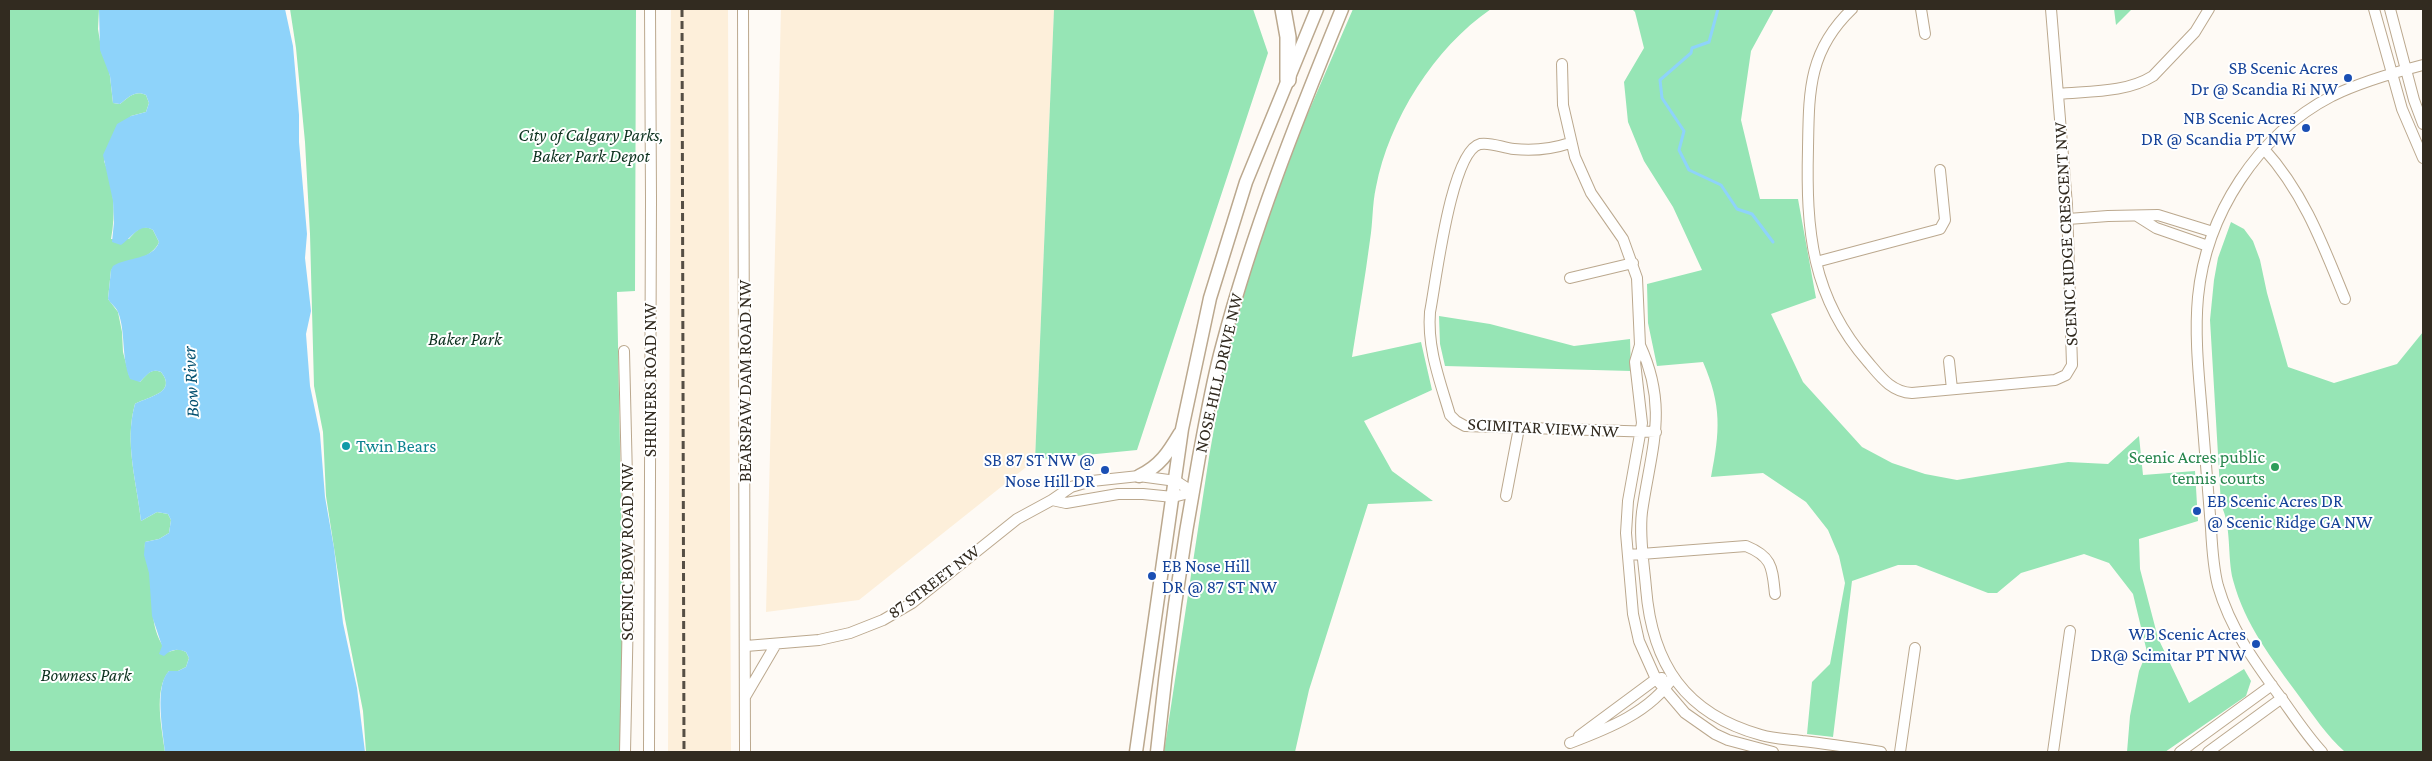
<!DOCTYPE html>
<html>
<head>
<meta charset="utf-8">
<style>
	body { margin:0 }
	#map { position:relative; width:2432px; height:761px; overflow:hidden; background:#fefaf5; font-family:"Crimson Pro",serif }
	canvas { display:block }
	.frame { position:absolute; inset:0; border:10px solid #322b20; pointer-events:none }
</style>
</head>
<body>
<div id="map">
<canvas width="2432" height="761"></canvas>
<div class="frame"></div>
</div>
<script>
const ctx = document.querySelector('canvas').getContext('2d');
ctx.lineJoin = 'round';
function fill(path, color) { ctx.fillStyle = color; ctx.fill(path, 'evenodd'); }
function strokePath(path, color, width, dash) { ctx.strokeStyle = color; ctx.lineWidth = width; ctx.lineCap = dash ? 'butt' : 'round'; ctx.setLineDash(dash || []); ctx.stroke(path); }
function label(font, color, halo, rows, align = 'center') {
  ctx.font = font + ' "Crimson Pro",serif'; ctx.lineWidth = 4; ctx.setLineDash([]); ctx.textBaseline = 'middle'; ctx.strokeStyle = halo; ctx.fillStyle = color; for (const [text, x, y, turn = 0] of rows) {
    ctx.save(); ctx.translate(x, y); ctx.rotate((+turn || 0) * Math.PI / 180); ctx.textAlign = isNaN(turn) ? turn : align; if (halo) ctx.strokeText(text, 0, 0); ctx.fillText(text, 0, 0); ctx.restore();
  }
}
const built = new Path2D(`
	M671,9H728L731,752H668Z
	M781,9H1054L1035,460L859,600L766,612Z`);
const green = new Path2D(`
	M9,9H99L98,29L102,54L107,62L110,76L113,103L120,104C129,97 135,90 146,95L149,103L146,112L131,116L104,161C114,185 116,214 111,239H129C136,231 142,223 153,230L159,242C153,258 125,264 111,270L108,299L118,312L122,332L123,352L129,375L140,382C147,375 150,368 161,372C178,393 147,397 135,404C124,442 137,483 141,521L157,512L168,514L171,520L169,533L159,539L145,542C144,554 148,562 150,573C154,600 148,631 168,652L179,649L186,652L189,658L186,667L178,671H169C153,690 162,729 165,752H9Z
	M290,9H636L635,291L617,292L624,656L621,752H366L363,711L345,619L326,496L323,432L314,386L310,234L305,142L296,48Z
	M1054,9H1253L1268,53L1137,450L1035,460Z
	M1353,9H1491C1434,48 1389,120 1376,187C1372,205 1373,223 1370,240C1365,279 1358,318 1352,357L1421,342L1432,390L1364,421L1392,471L1433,501L1368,504L1309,690L1295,752H1164L1209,457L1227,355L1263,228L1292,150Z
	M1632,9H1774L1751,51L1741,120L1760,199H1798L1816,298L1771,314L1803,382L1862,447L1892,463L1925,474L1957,480L2068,462L2108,464L2139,436L2143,475L2195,471L2198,521L2139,539L2140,569L2158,638L2189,703L2244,669L2251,681L2246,696L2165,752H2127L2130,716L2139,671L2147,652L2133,594L2109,563L2084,554L2021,573L1997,593H1988L1916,565H1898L1852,581L1833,737L1807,734L1812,682L1830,664L1845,583L1839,556L1828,530L1806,502L1763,473L1711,477C1720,431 1722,406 1703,362L1657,366L1648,323L1647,284L1702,270L1673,207L1644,161L1628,122L1624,82L1644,48L1635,12Z
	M2114,9H2132L2116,25Z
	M2231,222L2244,229L2253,241L2260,260L2267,293L2288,367L2334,383L2397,364L2423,332V752H2345C2327,736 2313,715 2299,696C2272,659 2245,625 2233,580C2227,556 2232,527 2221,505L2210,320L2214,280L2218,258Z
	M1439,316L1490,324L1574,346L1630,339L1631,371L1445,366L1440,344Z`);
const water = new Path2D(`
	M99,9H285L293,46L299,115V142L307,234L305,258L311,311L306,334L310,386L320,434L325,497L334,548L343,623L357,688L365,752H165C163,732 154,685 169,671H178L186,667L189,658L186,652C177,648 171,649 164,656L159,654L162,646L152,616L149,573L144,555L145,542L159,539L169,533L171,520L168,514L157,512L141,521C137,483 124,442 135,404C147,397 178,393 161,372C151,368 147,375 140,382L130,379C121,357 126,332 118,312C116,307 111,304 108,299L111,270L113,266C127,257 153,260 159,242L153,230C139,222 132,238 121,245L112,242L114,222L113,201L103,155L117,124L131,116L146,112L149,103L146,95C135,90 129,97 120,104L113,103L110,76L100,50Z`);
const stream = new Path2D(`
	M1718,9L1709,42L1692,48L1691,53L1660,80L1662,98L1684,131L1679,150L1689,170L1721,185L1737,209L1752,214L1773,242`);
const minor = new Path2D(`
	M743,9L745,752
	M1852,9C1808,51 1809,92 1808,148C1806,230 1811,297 1868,362C1880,376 1891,392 1912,393L2055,380L2066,375L2072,365L2067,205L2051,9
	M1921,9L1925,34
	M2374,9L2402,109L2423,158
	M2390,9L2414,100L2423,124
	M1562,64L1563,105L1575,157L1591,193L1623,239L1637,278L1640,345L1635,362L1642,423L1628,501L1626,533L1633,614L1639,641L1656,679L1685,713L1715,734L1728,740L1773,752
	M2058,94C2089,91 2126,93 2153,76L2195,32L2209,9
	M1570,143C1552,149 1533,151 1514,149C1503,148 1491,142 1480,144C1451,151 1436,282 1430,312C1427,348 1440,381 1450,415L1456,421L1465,426L1656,432
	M2264,149C2304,193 2323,245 2345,299
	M2137,216L2156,228L2208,246
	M2068,219L2108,216L2158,215L2213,232
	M1816,262L1940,229L1945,220L1940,170
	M1570,278L1633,263
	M1640,345C1669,408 1651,449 1642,512C1639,537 1644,564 1646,588C1652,664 1685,714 1761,735C1774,739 1789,739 1802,741C1829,744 1855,748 1881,752
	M624,351L629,564L625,752
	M1949,361L1952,389
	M1506,496L1519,428
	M1052,500L1066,503L1118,494H1143L1173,497L1193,492
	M1628,555L1746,546C1773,557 1772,568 1775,594
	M746,646L819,640L850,633L883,620L912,603L1017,519L1052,500L1071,487L1092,481L1139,476L1176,481L1193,492
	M745,697L776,644
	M1579,736L1656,679L1662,678
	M1570,743C1607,729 1651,712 1673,677
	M649,752L651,199L650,9
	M1900,752L1915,648
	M2053,752L2070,631
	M2180,752L2272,685
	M2208,752L2282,698
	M2322,752C2308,737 2296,719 2284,702C2257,665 2231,631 2218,586C2213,567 2212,547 2211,528C2208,494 2206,461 2203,427C2200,385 2194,340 2198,297C2206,215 2257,135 2332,96C2361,82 2392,73 2423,65`);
const major = new Path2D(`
	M1139,476C1160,466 1168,453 1180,433
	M1136,752L1182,429L1210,298L1246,182L1317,9
	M1157,752C1167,654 1181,555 1199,457C1206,421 1212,384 1222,347C1253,229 1296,122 1342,9`);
const highway = new Path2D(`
	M1283,9L1288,37V80`);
const rail = new Path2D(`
	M682,9L684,752`);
const markers = [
	[2348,78,5,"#1a4fb4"],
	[2306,128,5,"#1a4fb4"],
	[346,446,5,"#0f9aa8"],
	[2275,467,5,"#2e9e5b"],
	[1105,470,5,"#1a4fb4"],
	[2197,511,5,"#1a4fb4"],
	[1152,576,5,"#1a4fb4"],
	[2256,644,5,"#1a4fb4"]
];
const transitNames = [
	["SB Scenic Acres",2338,68],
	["Dr @ Scandia Ri NW",2338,89],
	["NB Scenic Acres",2296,118],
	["DR @ Scandia PT NW",2296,139],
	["SB 87 ST NW @",1095,460],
	["Nose Hill DR",1095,481],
	["EB Scenic Acres DR",2207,501,"left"],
	["@ Scenic Ridge GA NW",2207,522,"left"],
	["EB Nose Hill",1162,566,"left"],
	["DR @ 87 ST NW",1162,587,"left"],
	["WB Scenic Acres",2246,634],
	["DR@ Scimitar PT NW",2246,655]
];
const parkNames = [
	["City of Calgary Parks,",591,135],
	["Baker Park Depot",591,156],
	["Baker Park",465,339],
	["Bowness Park",86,675]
];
const streetNames = [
	["SCENIC RIDGE CRESCENT NW",2066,234,-93],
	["NOSE HILL DRIVE NW",1219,373,-77],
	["SHRINERS ROAD NW",650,380,-90],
	["BEARSPAW DAM ROAD NW",745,381,-90],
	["SCIMITAR VIEW NW",1543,428,3],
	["SCENIC BOW ROAD NW",627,552,-90],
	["87 STREET NW",934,582,-37]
];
const cultureNames = [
	["Twin Bears",356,446]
];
const leisureNames = [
	["Scenic Acres public",2265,457],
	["tennis courts",2265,478]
];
const waterNames = [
	["Bow River",191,382,-93]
];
fill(built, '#fdefda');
fill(green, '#96e5b5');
fill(water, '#8ed3fa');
strokePath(stream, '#8ed3fa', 3);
strokePath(minor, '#bba88e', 12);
strokePath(major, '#bba88e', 15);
strokePath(highway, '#bba88e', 18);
strokePath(minor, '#fff', 10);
strokePath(major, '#fff', 12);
strokePath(highway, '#fff', 15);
strokePath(rail, '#554e44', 3, [8, 4]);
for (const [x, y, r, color] of markers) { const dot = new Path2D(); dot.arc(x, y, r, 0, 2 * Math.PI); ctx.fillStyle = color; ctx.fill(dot); strokePath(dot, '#fff', 2); }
label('18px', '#164399', '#fff', transitNames, 'right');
label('italic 18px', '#0c311e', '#fff', parkNames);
label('18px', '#322b20', '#fff', streetNames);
label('18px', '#0d838f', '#fff', cultureNames, 'left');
label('18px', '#27864d', '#fff', leisureNames, 'right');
label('italic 19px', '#045171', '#fff', waterNames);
</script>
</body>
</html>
